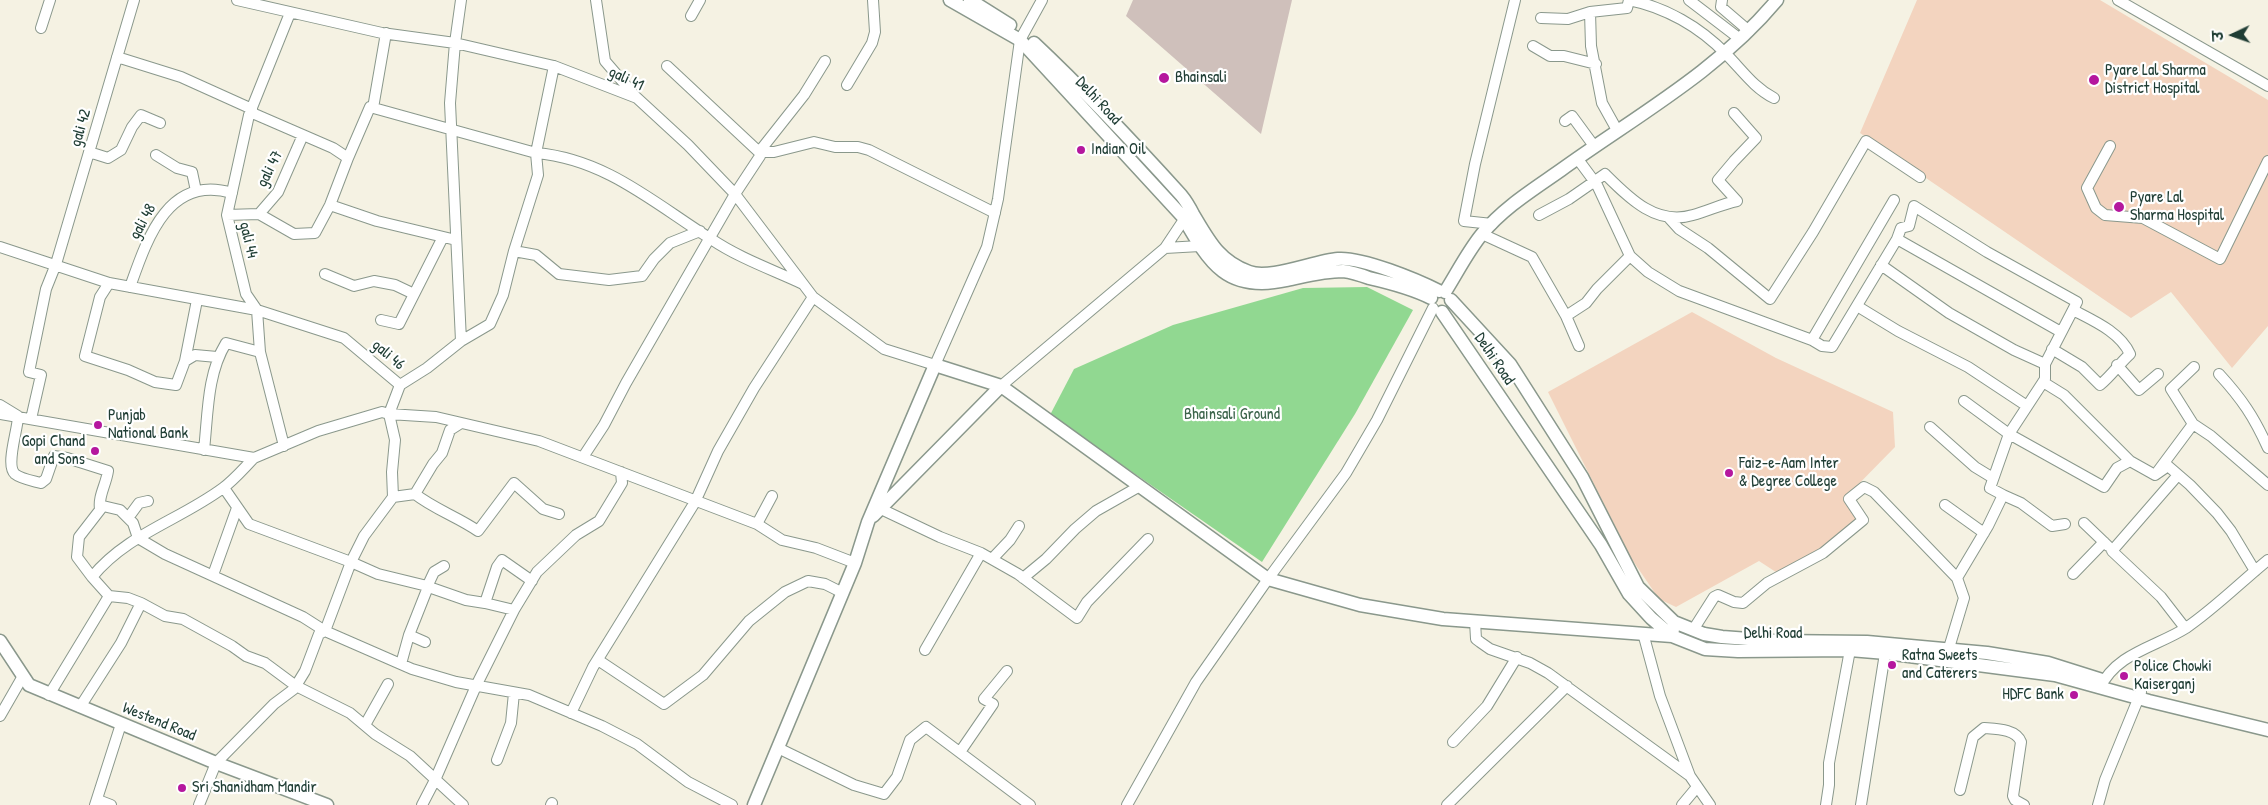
<!DOCTYPE html>
<html>
<head>
<meta charset="utf-8">
<style>
	body { margin:0 }
	#map { position:relative; width:2268px; height:805px; overflow:hidden; background:#f5f2e3; font-family:"Patrick Hand","Playpen Sans Deva",sans-serif }
	canvas { display:block }
	.north { position:absolute; left:2208px; top:10px; width:50px; height:50px; -webkit-text-stroke:4px #fff; paint-order:stroke; rotate:267deg; font-size:14px; font-weight:700; line-height:20px; text-align:center; color:#1f3d34 }
	.north::after { content:''; display:block; margin:auto; width:18px; height:22px; background:#1f3d34; clip-path:polygon(50% 0,100% 100%,50% 72%,0 100%) }
</style>
</head>
<body>
<div id="map">
<canvas width="2268" height="805"></canvas>
<div class="north">उ</div>
</div>
<script>
const ctx = document.querySelector('canvas').getContext('2d');
ctx.lineJoin = 'round';
function fill(path, color) { ctx.fillStyle = color; ctx.fill(path, 'evenodd'); }
function strokePath(path, color, width, dash) { ctx.strokeStyle = color; ctx.lineWidth = width; ctx.lineCap = dash ? 'butt' : 'round'; ctx.setLineDash(dash || []); ctx.stroke(path); }
function label(font, color, halo, rows, align = 'center') {
  ctx.font = font + ' "Patrick Hand",sans-serif'; ctx.lineWidth = 4.5; ctx.setLineDash([]); ctx.textBaseline = 'middle'; ctx.strokeStyle = halo; ctx.fillStyle = color; for (const [text, x, y, turn = 0] of rows) {
    ctx.save(); ctx.translate(x, y); ctx.rotate((+turn || 0) * Math.PI / 180); ctx.textAlign = isNaN(turn) ? turn : align; if (halo) ctx.strokeText(text, 0, 0); ctx.fillText(text, 0, 0); ctx.restore();
  }
}
const built = new Path2D(`
	M1917,0H2100L2268,100V326L2232,368L2171,292L2131,318L1860,133Z
	M1692,312L1776,358L1893,412L1895,447L1844,499L1859,520L1785,578L1759,561L1676,607L1659,599L1631,558L1548,392Z`);
const industrial = new Path2D(`
	M1133,0H1292L1261,134L1126,16Z`);
const green = new Path2D(`
	M1367,287L1413,310L1355,414L1262,562L1050,415L1074,369L1173,325L1303,288Z`);
const minor = new Path2D(`
	M237,0L382,33L455,43L554,66L637,98L688,145L735,194L813,297L884,349L935,365L987,247L998,199L1020,40L1042,0
	M596,0L605,61L636,97
	M1689,0L1740,39
	M1722,0L1721,7L1749,31
	M2118,0L2268,86
	M691,16L700,0
	M1541,18L1568,19L1590,12
	M41,28L50,0
	M1533,46L1550,56H1564L1596,64
	M117,57L181,77L252,109
	M667,66L759,152H774L814,142L835,147H858L869,150L995,213
	M847,85L872,43L875,32L873,0
	M373,108L386,33
	M1565,121L1572,116L1594,146
	M1617,130L1602,103L1591,46L1590,12L1627,8L1629,0C1665,7 1700,27 1726,54C1742,70 1754,88 1774,98
	M2110,146L2087,188L2096,208L2105,215L2143,218L2220,259L2268,161
	M89,152L108,158L121,150L132,127L141,115L160,123
	M156,155L177,168L192,172L196,191
	M348,158L370,107L536,153C606,159 655,204 711,239C739,258 773,270 803,284
	M1577,158L1597,185L1630,256L1648,272L1679,291L1812,340L1894,200
	M330,205L377,221L456,240
	M259,214L278,192L303,135
	M227,215L259,214L294,234L315,233L330,205L348,158L333,148L250,112
	M1539,215L1569,199L1605,174C1629,198 1656,226 1693,215C1708,211 1722,204 1737,201L1718,180L1734,161L1756,138L1734,113
	M1669,218L1679,229L1708,248L1770,299L1813,232L1866,141L1920,177
	M1492,224L1464,221L1475,164L1515,0
	M1482,234L1532,257L1566,316L1586,303L1597,289L1630,256
	M1897,239L2061,332
	M0,247L109,283L257,310L344,338L400,385L389,414L382,412L318,431L254,458L0,414
	M1165,248L1200,246L1206,242
	M514,251L536,255L559,274L609,280L642,276L654,259L670,243L700,231
	M1881,265L1949,313L2014,350L2045,364
	M325,274L354,286L374,281L395,285L414,294
	M109,283L100,297L85,356L128,370L155,382L176,385L185,361L195,355L217,357
	M130,287C147,239 168,174 232,193
	M1857,306L1898,331L1968,367L2027,406
	M1566,316L1579,346
	M381,320L399,324L443,237
	M1812,340L1822,346L1832,347L1897,239L1901,228L1909,226L1914,206L1987,252L2077,302L2045,364V379L2009,434L1990,488L2003,495L1988,526L1957,578L1964,598L1949,648
	M461,341L490,324L503,295L514,251L538,175L536,153L554,66
	M2052,349L2082,367L2100,385C2112,375 2119,364 2130,354C2120,332 2094,321 2073,310
	M185,361L197,300
	M2117,365L2139,390L2158,374
	M2219,374C2242,399 2254,417 2268,448
	M2043,382L2064,395L2130,461L2155,475L2168,466L2190,485L2217,513L2231,531L2255,571
	M400,385L427,368L461,341L450,103L455,43L461,0
	M1001,386L1165,248L1187,215
	M1964,401L2009,434L2104,487L2117,468L2130,461
	M0,405L18,416C18,430 5,465 15,474C21,479 34,481 41,483L46,479L54,456L67,458L108,471C106,485 98,496 100,509
	M31,419L41,375L29,372L46,289L56,264L134,0
	M2193,424L2171,389L2194,367
	M1930,427L1975,467L1993,478
	M284,446L260,352L257,310L246,294L227,215L249,115L290,13
	M204,450C208,414 207,374 226,343L260,352
	M583,457L604,425L626,383L735,194L760,156L759,152L804,95L825,61
	M2158,471L2193,424L2211,436L2268,485
	M2178,475L2112,551L2161,597L2185,628
	M224,488L249,524L351,562L378,574L423,585L466,600L485,603L497,567L502,560L532,581
	M415,494C434,509 458,517 478,531L514,483L543,509L559,514
	M2003,495L2021,503L2052,526L2065,524
	M393,497L392,472L395,440L389,414L436,417L539,441L757,524L782,540L816,548L855,563
	M1945,505L1984,533
	M881,509L940,537L981,553L1018,574L1077,618L1087,602L1148,539
	M128,518L139,503L148,501
	M2084,523L2108,546
	M757,524L772,496
	M992,559L1010,540L1019,526
	M2073,574L2104,542
	M213,575L237,508
	M92,577L77,557L79,537L103,506L120,510L133,523L138,538L165,554L303,617L325,631L412,669L456,682L529,695L602,726L637,744L688,782L732,805
	M1023,578L1046,559L1075,529L1096,511L1140,486
	M427,587L434,572L444,566
	M109,596L128,598L141,603L165,616L183,619L232,646L246,656L265,663L296,686L350,713L375,734L410,756L463,805
	M485,603L514,610
	M1475,621L1476,639L1480,642L1490,649L1530,663L1548,673L1690,776
	M1693,630L1714,597L1718,595L1734,602L1743,603L1767,583L1823,553L1863,520L1849,499L1864,487L1874,492L1957,578
	M1643,633L1660,696L1690,776L1710,805
	M425,642L409,635L428,587
	M925,650L981,553
	M598,660L664,704L703,675L749,621L785,592L808,581L825,584L843,593
	M401,664L409,635
	M2100,688C2116,653 2156,647 2186,628C2214,609 2241,582 2268,560
	M49,695L109,596L92,577C127,534 180,520 223,488C234,480 244,468 254,458
	M80,707L121,643L141,603
	M571,713L593,667L695,502L718,451L754,388L813,297
	M0,716L23,676
	M365,725L388,684
	M1453,742L1487,706L1517,657
	M778,748L854,785L884,794L897,777L910,740L926,727L1030,805
	M960,752L993,704L984,699L1007,671
	M497,760L511,723L514,693
	M1960,790L1973,737L1984,728C1997,729 2016,729 2021,742L2013,796L2015,800L2024,805
	M98,800L111,805
	M95,805L121,724
	M199,805L216,763L274,704L294,689L305,671L319,634L325,631L351,562L364,536L393,497L415,494L433,464L442,453L450,430L461,423
	M422,805L435,780L476,686L514,610L537,572L576,535L599,521L622,483L621,472
	M551,805L552,803
	M1127,805L1196,682L1268,579L1346,473L1377,420L1433,308
	M1447,805L1567,686
	M1682,805L1697,787
	M1826,805L1829,785V763L1850,650
	M1861,805L1886,647
	M2098,805L2105,780L2141,692`);
const major = new Path2D(`
	M950,0L1020,40L1183,217C1210,264 1227,293 1287,280C1306,276 1323,271 1343,271C1352,272 1361,275 1369,278C1391,283 1411,288 1431,298
	M970,0L1010,25
	M1034,43C1085,91 1134,143 1181,195C1186,201 1190,208 1193,214C1209,241 1219,261 1249,272C1270,280 1314,261 1338,259C1362,257 1417,280 1439,291
	M1445,292C1457,273 1468,251 1482,234C1503,208 1534,189 1561,170C1636,116 1717,72 1777,0
	M1451,300L1510,364L1582,477L1638,587L1674,622L1704,634L1722,637L1775,641L1867,642L1987,653L2048,663L2102,680
	M1442,312L1601,545L1629,594L1651,618L1672,636L1705,649L1738,651L1850,650L1886,653L2055,675L2149,701L2268,730
	M873,516L1001,386
	M0,641L29,685L216,763L327,805
	M754,805L855,563L868,522L935,365L1001,386L1268,579L1360,605L1443,619L1672,636L1674,622`);
const markers = [
	[1164,78,6,"#b5179e"],
	[2094,80,6,"#b5179e"],
	[1081,150,5,"#b5179e"],
	[2119,207,6,"#b5179e"],
	[98,425,5,"#b5179e"],
	[95,451,5,"#b5179e"],
	[1729,473,5,"#b5179e"],
	[1892,665,5,"#b5179e"],
	[2124,676,5,"#b5179e"],
	[2074,695,5,"#b5179e"],
	[182,788,5,"#b5179e"]
];
const poiNames = [
	["Pyare Lal Sharma",2105,71],
	["District Hospital",2105,89],
	["Bhainsali",1175,78],
	["Indian Oil",1091,150],
	["Pyare Lal",2130,198],
	["Sharma Hospital",2130,216],
	["Punjab",108,416],
	["National Bank",108,434],
	["Gopi Chand",85,442,"right"],
	["and Sons",85,460,"right"],
	["Faiz-e-Aam Inter",1739,464],
	["& Degree College",1739,482],
	["Ratna Sweets",1902,656],
	["and Caterers",1902,674],
	["Police Chowki",2134,667],
	["Kaiserganj",2134,685],
	["HDFC Bank",2064,695,"right"],
	["Sri Shanidham Mandir",192,788]
];
const streetNames = [
	["gali 41",626,79,25],
	["Delhi Road",1098,101,47],
	["gali 42",81,128,-74],
	["gali 47",270,169,-63],
	["gali 48",143,222,-61],
	["gali 44",248,240,77],
	["gali 46",388,355,40],
	["Delhi Road",1494,359,56],
	["Delhi Road",1773,634],
	["Westend Road",159,722,22]
];
const parkNames = [
	["Bhainsali Ground",1232,415]
];
fill(built, '#f3d4bf');
fill(industrial, '#cfc0bb');
fill(green, '#91d891');
strokePath(minor, '#8a988c', 12);
strokePath(major, '#8a988c', 15);
strokePath(minor, '#fff', 10);
strokePath(major, '#fff', 12);
for (const [x, y, r, color] of markers) { const dot = new Path2D(); dot.arc(x, y, r, 0, 2 * Math.PI); ctx.fillStyle = color; ctx.fill(dot); strokePath(dot, '#fff', 2); }
label('16px', '#1f3d34', '#fff', poiNames, 'left');
label('16px', '#1f3d34', '#fff', streetNames);
label('16px', '#3c644b', '#fff', parkNames);
</script>
</body>
</html>
